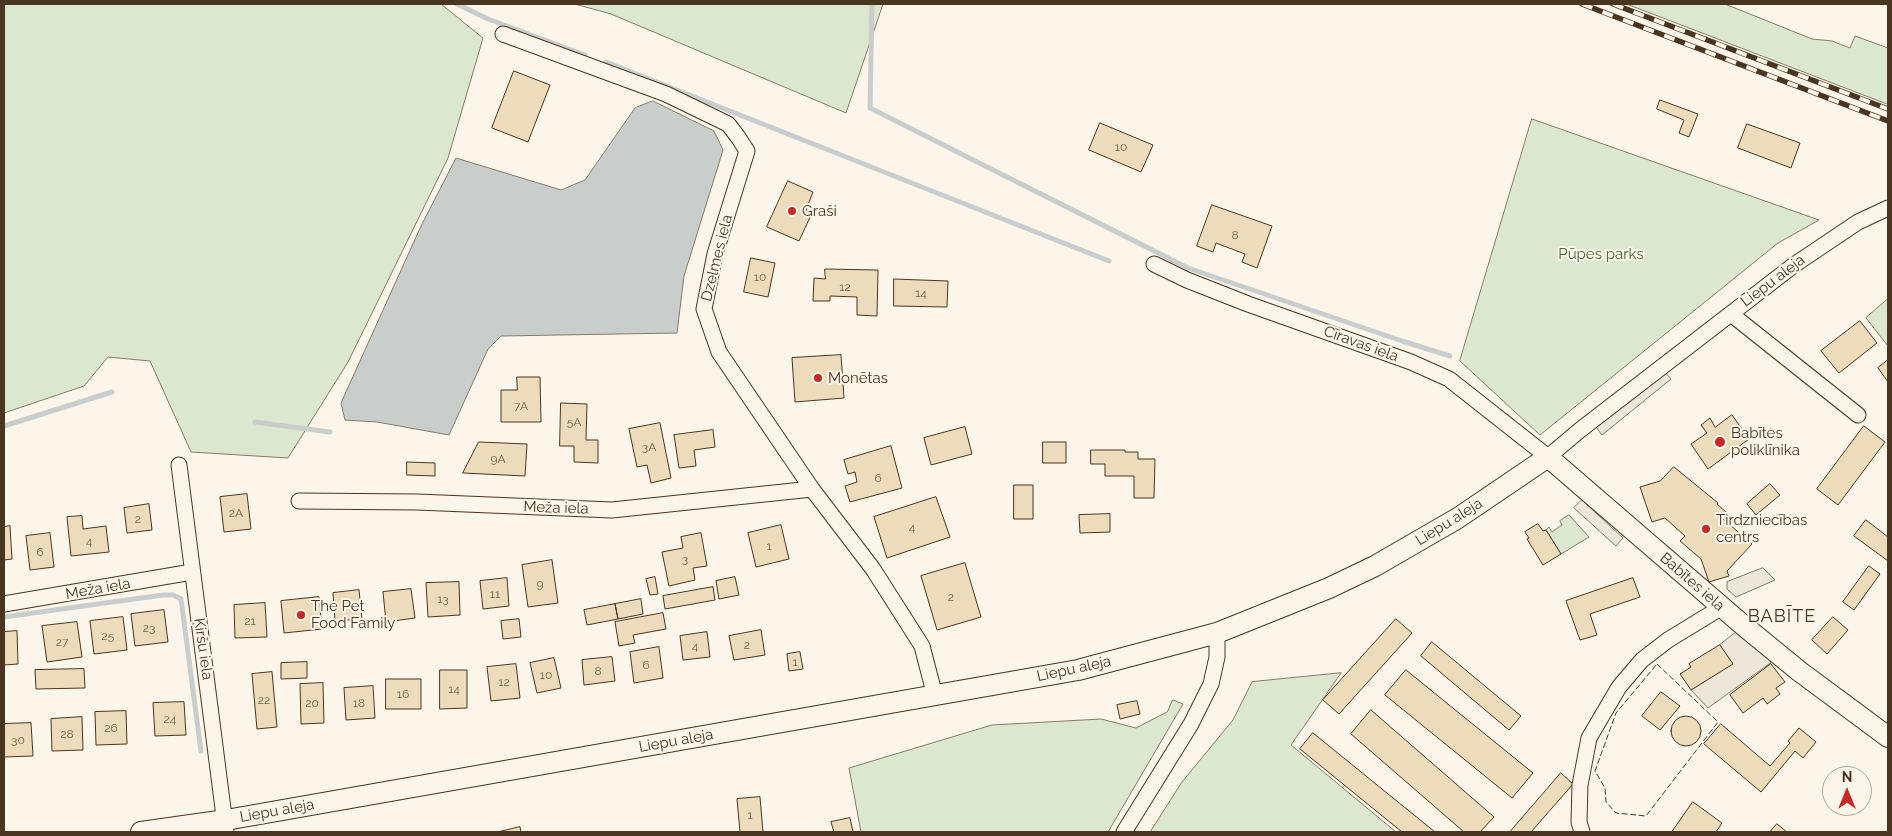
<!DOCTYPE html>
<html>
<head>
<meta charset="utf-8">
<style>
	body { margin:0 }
	#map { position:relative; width:1892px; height:836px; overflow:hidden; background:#fbf6e9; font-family:Raleway,sans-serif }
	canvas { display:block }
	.frame { position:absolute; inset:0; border:5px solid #4a3520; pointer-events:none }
	.north { position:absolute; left:1822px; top:766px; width:50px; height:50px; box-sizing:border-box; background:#fbf6e9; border:1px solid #b4a999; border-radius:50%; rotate:0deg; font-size:14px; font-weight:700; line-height:20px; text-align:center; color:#4a3520 }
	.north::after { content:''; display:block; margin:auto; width:18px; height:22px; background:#c62828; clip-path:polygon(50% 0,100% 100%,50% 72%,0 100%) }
</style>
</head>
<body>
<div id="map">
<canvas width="1892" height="836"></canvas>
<div class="frame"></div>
<div class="north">N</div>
</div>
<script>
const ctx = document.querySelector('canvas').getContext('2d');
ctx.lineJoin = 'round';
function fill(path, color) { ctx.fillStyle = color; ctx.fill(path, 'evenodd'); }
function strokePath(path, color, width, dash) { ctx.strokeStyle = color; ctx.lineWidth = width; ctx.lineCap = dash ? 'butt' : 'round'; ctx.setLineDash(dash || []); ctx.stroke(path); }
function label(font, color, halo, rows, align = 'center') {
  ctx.font = font + ' Raleway,sans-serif'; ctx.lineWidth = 4; ctx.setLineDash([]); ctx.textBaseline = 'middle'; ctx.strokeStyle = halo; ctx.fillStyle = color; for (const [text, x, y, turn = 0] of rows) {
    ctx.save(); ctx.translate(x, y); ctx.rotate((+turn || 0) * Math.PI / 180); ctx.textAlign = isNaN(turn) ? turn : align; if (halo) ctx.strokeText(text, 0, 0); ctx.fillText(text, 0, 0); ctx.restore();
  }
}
const green = new Path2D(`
	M4,4H441L483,38L448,158L348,362L288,458L191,452L150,361L108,357L84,386L4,413Z
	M575,4H883L846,113L611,14Z
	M1627,4H1725L1812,39L1832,41L1850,48L1855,36L1888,48V104Z
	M1532,119L1819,220L1778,243L1540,435L1460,361Z
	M1888,299V346L1866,318Z
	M1569,515L1589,537L1561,554L1546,530L1549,527L1552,532L1562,525L1560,521Z
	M1341,673L1291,745L1396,832H1150L1182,782L1233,720L1252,682Z
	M1173,700L1183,704L1108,832H861L849,768L992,725L1101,719L1136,728L1167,712Z`);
const parking = new Path2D(`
	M1665,372L1671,379L1602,435L1596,427Z
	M1582,500L1623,538L1616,546L1574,508Z
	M1763,568L1775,580L1736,597L1727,589V582Z
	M1744,626L1780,656L1708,708L1691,690L1732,664L1720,645Z`);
const water = new Path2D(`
	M653,101L714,131L723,150L684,276L677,333L501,336L488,349L449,435L377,422L345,420L341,403L421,226L456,158L561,190L585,180L635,108Z`);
const stream = new Path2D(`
	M457,4L488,19L585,55
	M872,4L870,108L1188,268L1402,341L1450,356
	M606,62L1109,261
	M255,422L330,432
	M4,426L112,392
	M4,617L163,595H173L181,599L201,751`);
const building = new Path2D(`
	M514,71L550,85L528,142L492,128Z
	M1660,100L1698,114L1689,137L1679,133L1684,120L1657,109Z
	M1100,123L1153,145L1141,172L1089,150Z
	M1747,124L1800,143L1791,168L1738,148Z
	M788,181L813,192L806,210L812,213L799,241L767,227Z
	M1212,205L1272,226L1257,268L1242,262L1245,254L1216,243L1213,252L1197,246Z
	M751,258L775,263L768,297L744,292Z
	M825,269L878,270L877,316L857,315V297L830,296V301H813L814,278L825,279Z
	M894,279L948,281L947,307L894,306Z
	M1860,321L1877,343L1839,373L1821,351Z
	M841,355L844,398L795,402L792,358Z
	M1888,360V382L1878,368Z
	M517,377H540L541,422H501V390H517Z
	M561,403L587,404L586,440H598V463L574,462V446H560Z
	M1732,415L1749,439L1708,469L1691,444L1707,433L1701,425L1710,418L1715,427Z
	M660,423L671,478L651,483L647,465L637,467L629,429Z
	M1864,426L1885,442L1838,505L1817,489Z
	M965,427L972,454L931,465L924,438Z
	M713,430L715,447L694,450L696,466L679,468L674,435Z
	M479,442L527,444L525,476L463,473Z
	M1043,442H1066V463H1043Z
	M891,446L902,488L850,502L845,486L857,482L855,472L848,474L844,460Z
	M1091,450H1125V452H1138V459H1155L1154,498H1134V476H1105V464H1091Z
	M407,462L435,463V476L407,475Z
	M1674,467L1718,503L1717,504L1727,513L1722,518L1752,544L1727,571L1729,576L1709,582L1701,559L1680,541L1685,536L1665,518L1652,522L1640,487L1660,481Z
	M1770,484L1780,495L1756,515L1747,504Z
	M1014,485H1033V519H1014Z
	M247,494L251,529L224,532L220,497Z
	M936,497L950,537L887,558L874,517Z
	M149,504L152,530L127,533L124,508Z
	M1110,514V532L1080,533L1079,515Z
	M82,516L83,529L106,526L109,552L71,556L67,517Z
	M1866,520L1888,537V561L1854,536Z
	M1538,524L1543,531L1546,530L1561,554L1543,565L1527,539L1529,538L1525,532Z
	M781,525L789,559L756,567L748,533Z
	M10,526L12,559L4,560V527Z
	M50,533L54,567L30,570L26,536Z
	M701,533L707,566L693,568L695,580L669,586L662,552L683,548L681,537Z
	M552,560L558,603L528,607L522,565Z
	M965,563L981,617L937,630L921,576Z
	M1869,566L1880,574L1854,610L1843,602Z
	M655,577L658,594L650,595L646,579Z
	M735,577L739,595L719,599L716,581Z
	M507,578L509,606L483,609L480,581Z
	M1633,578L1640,597L1590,614L1597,635L1580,640L1566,601Z
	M459,582L460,615L428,617L426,583Z
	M713,587L715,600L665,609L663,596Z
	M411,589L415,618L386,622L383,592Z
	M359,590L362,619L335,621L333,593Z
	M319,597L322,629L284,633L281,601Z
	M641,599L643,614L618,619L615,604Z
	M265,603L267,637L235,638L234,605Z
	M615,604L618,619L587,625L584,610Z
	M164,610L168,642L135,646L131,614Z
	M663,613L666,629L633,635L635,643L619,646L615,622Z
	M123,617L127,650L94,654L90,621Z
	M1833,617L1848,630L1827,654L1812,640Z
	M519,619L521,637L503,639L501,621Z
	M1396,619L1412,633L1339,714L1323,700Z
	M77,622L82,657L47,662L42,626Z
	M761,630L765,655L734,660L729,636Z
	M17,631L18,664L4,665V632Z
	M707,632L710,657L683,660L680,636Z
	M1432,642L1521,716L1509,730L1421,656Z
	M1720,645L1733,664L1691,690L1680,674L1691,667L1689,664Z
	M659,647L663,678L634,683L630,652Z
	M800,652L803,669L789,671L787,654Z
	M612,657L615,681L584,685L582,660Z
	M554,658L561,688L537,693L530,663Z
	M307,662V678L281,679V663Z
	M516,664L520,698L491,701L487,667Z
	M1771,664L1785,682L1776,688L1780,694L1767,704L1763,698L1743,713L1730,695Z
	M84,669L85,688L36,689L35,670Z
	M440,670H467V708L440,709Z
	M1406,670L1533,773L1512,798L1385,695Z
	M272,672L277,727L257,729L252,674Z
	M386,679H421V709H386Z
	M323,683L324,723L301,724L300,684Z
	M373,686L375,718L346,720L344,688Z
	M1661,692L1680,706L1660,730L1642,716Z
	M1137,701L1140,714L1120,719L1117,705Z
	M184,702L186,735L155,736L153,703Z
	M1371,710L1494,817L1480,832H1464L1351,734Z
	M126,711L127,744L96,745L95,712Z
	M1671 731a15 15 0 1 1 30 0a15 15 0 1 1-30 0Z
	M82,717L83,750L52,751L51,719Z
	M31,723L33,756L4,757V724Z
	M1721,724L1770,766L1790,743L1788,741L1799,728L1816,742L1803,758L1795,751L1761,792L1704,744Z
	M1313,733L1435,832H1402L1300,749Z
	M1561,773L1573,784L1531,832H1510Z
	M760,797L763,832H740L737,799Z
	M1693,802L1722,823L1716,832H1672Z
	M850,818L853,832H834L831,822Z
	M1777,824L1787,832H1770Z
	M520,827L521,832H498Z`);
const street = new Path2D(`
	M503,34L666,94L728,124L738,137L747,151L715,254L704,309L719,352L812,489L873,569L922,646L935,696
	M1154,264L1187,280L1248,304L1411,362L1449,379L1548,457L1580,430L1794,265L1858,222L1888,208
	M1731,314L1858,415
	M179,465L226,832
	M299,501L417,502L612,510L812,489
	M4,604L192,572
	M1124,832L1191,724L1211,684L1217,657V633
	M1582,832L1579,822L1580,785L1589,738L1619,687L1642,660L1668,640L1722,607`);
const secondary = new Path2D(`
	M141,832L226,820L1078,670L1217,633L1329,588L1375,566L1458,518L1548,457L1744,626L1799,671L1888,737`);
const rail = new Path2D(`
	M1582,4L1888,121
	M1613,4L1888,109`);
const fence = new Path2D(`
	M1657,664L1718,722L1646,816L1616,813L1606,802L1605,788L1595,771L1616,713Z`);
const markers = [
	[792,211,5,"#c62828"],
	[818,378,5,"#c62828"],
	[1720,442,6,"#c62828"],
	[1706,529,5,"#c62828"],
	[301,615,5,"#c62828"]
];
const numberNames = [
	["10",1121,147],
	["8",1235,235],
	["10",760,277],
	["12",845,287],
	["14",921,293],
	["7A",521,406],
	["5A",574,422],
	["3A",649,447],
	["9A",498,459],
	["6",878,478],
	["2A",236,513],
	["2",138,519],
	["4",912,527],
	["4",89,541],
	["1",769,546],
	["6",40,552],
	["3",685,559],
	["9",540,584],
	["11",495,594],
	["2",951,597],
	["13",443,599],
	["21",250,621],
	["23",149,628],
	["25",108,636],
	["27",62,642],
	["2",747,645],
	["4",695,646],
	["1",795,662],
	["6",646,665],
	["8",598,671],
	["10",546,675],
	["12",504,682],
	["14",454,689],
	["16",403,694],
	["22",264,700],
	["20",312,703],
	["18",359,703],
	["24",170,719],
	["26",111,728],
	["28",67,734],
	["30",18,740],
	["1",750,815]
];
const poiNames = [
	["Graši",802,211],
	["Monētas",828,378],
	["Babītes",1731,433],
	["poliklīnika",1731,450],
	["Tirdzniecības",1716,520],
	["centrs",1716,537],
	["The Pet",311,606],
	["Food Family",311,623]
];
const parkNames = [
	["Pūpes parks",1601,254]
];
const streetNames = [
	["Dzelmes iela",717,258,-76],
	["Liepu aleja",1773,281,-37],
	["Cīravas iela",1361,344,20],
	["Meža iela",556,508,2],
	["Liepu aleja",1449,522,-32],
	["Babītes iela",1692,582,41],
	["Meža iela",98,589,-10],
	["Ķiršu iela",203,649,82],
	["Liepu aleja",1074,669,-12],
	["Liepu aleja",676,741,-10],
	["Liepu aleja",277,811,-10]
];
const quarterNames = [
	["BABĪTE",1782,617]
];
fill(green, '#dce7d0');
strokePath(green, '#887966', 1);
fill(parking, '#ede7d9');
strokePath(parking, '#887966', 1);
fill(water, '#c9cecd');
strokePath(water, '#887966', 1);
strokePath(stream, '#c9cecd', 5);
fill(building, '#ecdcbc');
strokePath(building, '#4a3520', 1);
strokePath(street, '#4a3520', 17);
strokePath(secondary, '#4a3520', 22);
strokePath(street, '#fbf6e9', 15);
strokePath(secondary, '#fbf6e9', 20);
strokePath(rail, '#4a3520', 5.5);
strokePath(rail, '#fbf6e9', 4, [11]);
strokePath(fence, '#4a3520', 1, [6, 2.5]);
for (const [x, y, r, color] of markers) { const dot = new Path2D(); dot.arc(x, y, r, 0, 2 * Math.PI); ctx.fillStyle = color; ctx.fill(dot); strokePath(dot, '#fbf6e9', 2); }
label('12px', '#725f47', null, numberNames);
label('15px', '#4a3520', '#fbf6e9', poiNames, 'left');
label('15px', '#436837', '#fbf6e9', parkNames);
label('15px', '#4a3520', '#fbf6e9', streetNames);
ctx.letterSpacing = '1px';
label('18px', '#4a3520', '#fbf6e9', quarterNames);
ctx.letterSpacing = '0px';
</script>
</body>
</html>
